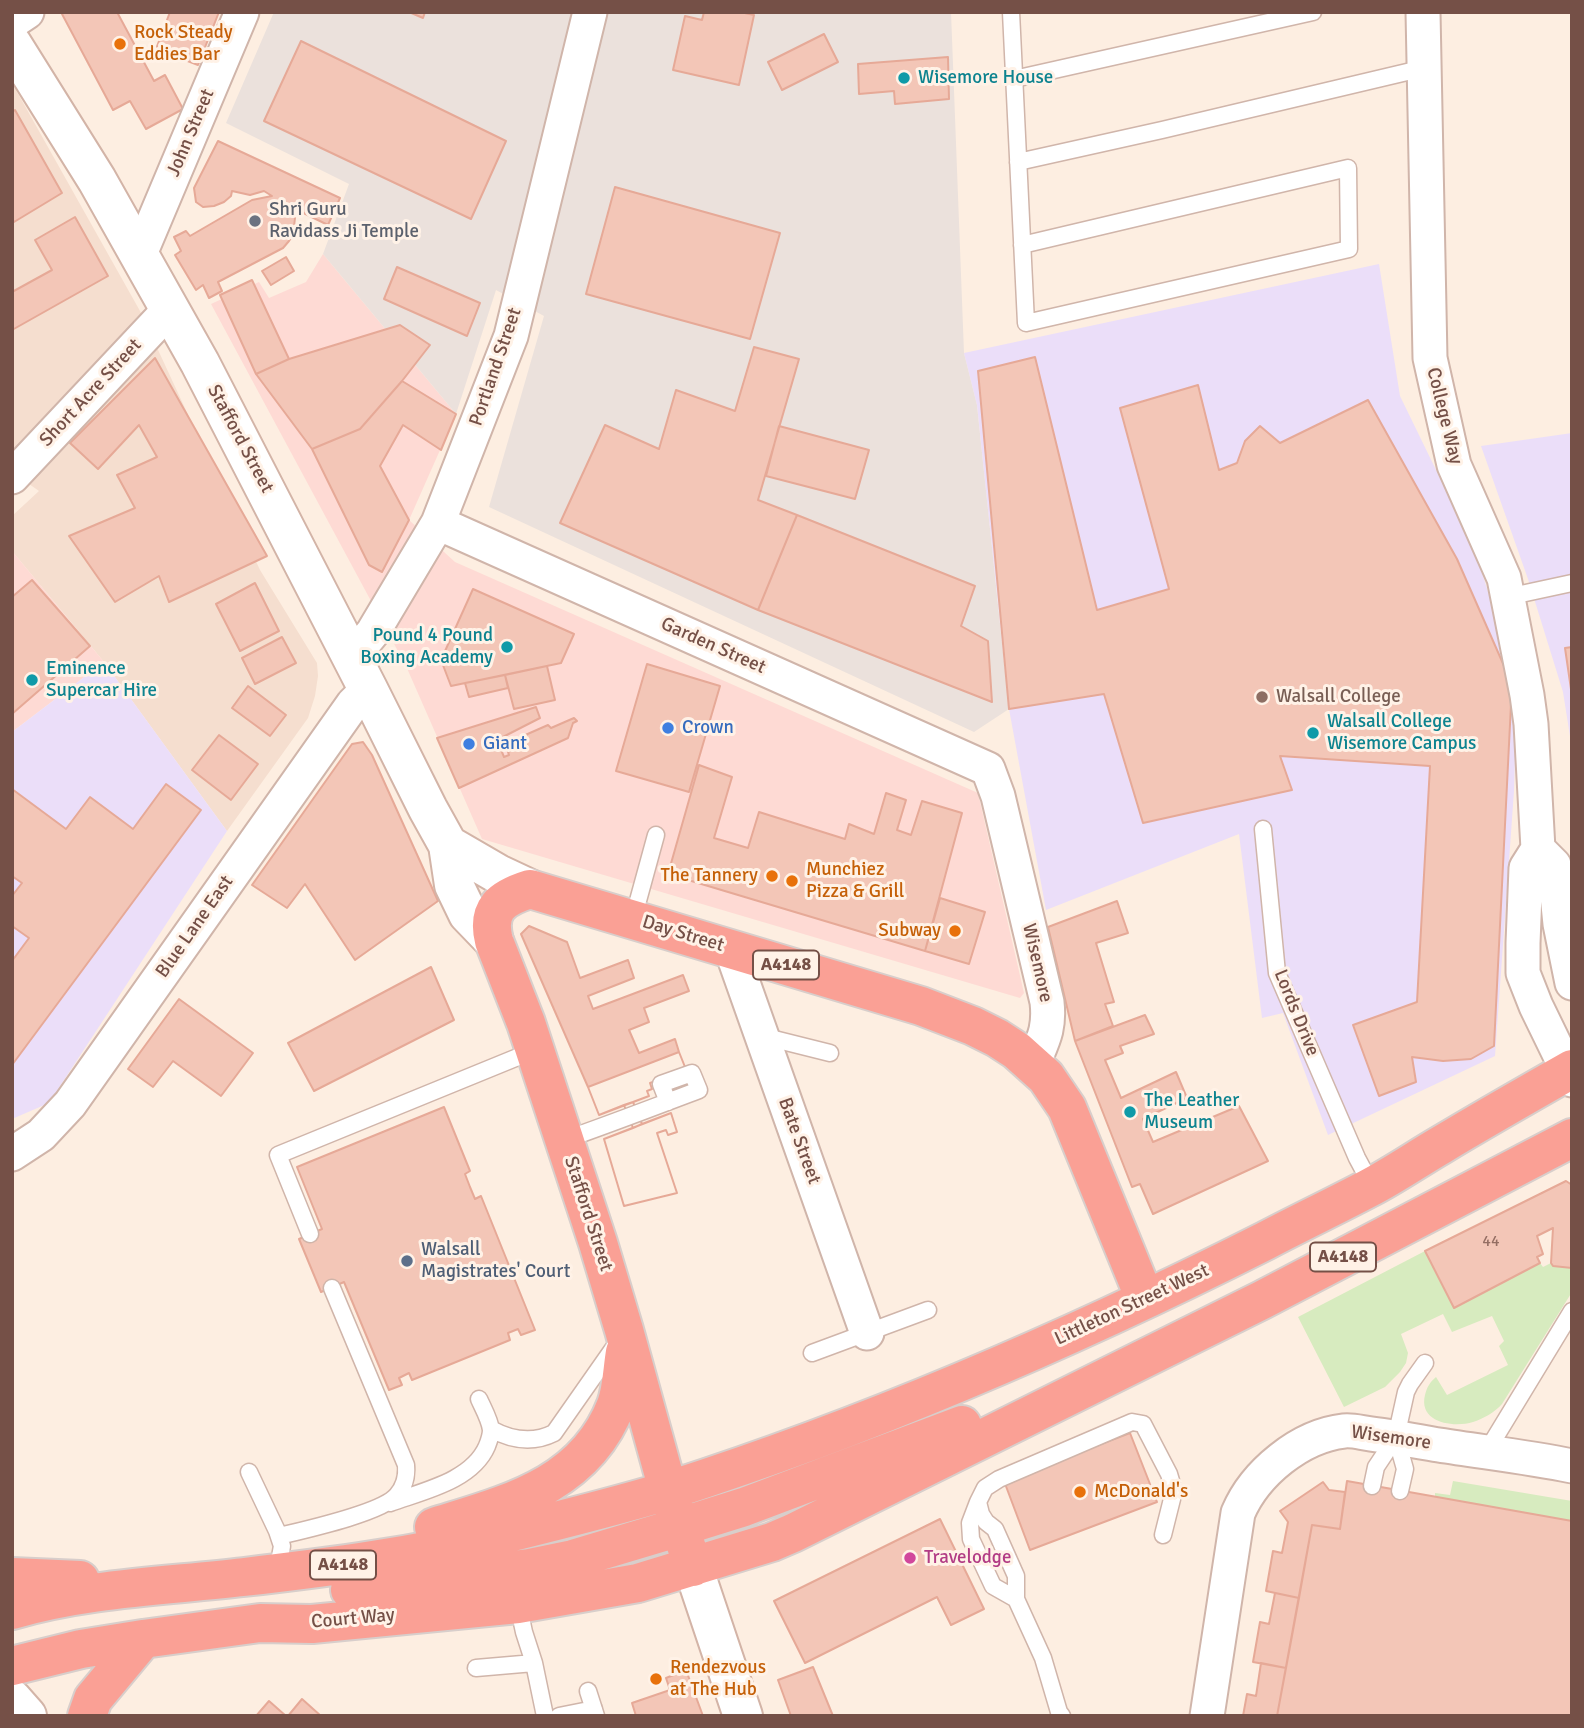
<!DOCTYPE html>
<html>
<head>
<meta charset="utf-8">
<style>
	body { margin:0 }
	#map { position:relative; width:1584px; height:1728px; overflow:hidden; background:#fdeee1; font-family:Signika,sans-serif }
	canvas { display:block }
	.frame { position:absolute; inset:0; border:14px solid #755047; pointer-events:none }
</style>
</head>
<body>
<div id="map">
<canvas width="1584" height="1728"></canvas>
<div class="frame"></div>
</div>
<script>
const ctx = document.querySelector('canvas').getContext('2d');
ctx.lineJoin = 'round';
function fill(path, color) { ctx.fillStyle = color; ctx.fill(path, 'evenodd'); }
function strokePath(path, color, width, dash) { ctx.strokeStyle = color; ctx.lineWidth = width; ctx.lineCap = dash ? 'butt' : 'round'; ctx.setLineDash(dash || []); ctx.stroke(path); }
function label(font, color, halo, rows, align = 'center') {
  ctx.font = font + ' Signika,sans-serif'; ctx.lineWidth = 6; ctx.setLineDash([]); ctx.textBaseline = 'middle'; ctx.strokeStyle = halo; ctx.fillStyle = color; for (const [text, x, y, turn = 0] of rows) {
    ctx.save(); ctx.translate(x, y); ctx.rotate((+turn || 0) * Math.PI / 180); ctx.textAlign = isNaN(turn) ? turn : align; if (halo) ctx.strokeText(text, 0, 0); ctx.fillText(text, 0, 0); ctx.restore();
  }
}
const residential = new Path2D(`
	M12,83L140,311L260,570L317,663L318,676L315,696L308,718L227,831L104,662L12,551V516L39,491L12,472Z`);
const commercial = new Path2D(`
	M323,254L456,414L409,520L455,562L978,793L1024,993L1020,998L482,839L406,666L211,304L259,282L269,298L306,282Z
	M12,551L104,662L12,732Z`);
const industrial = new Path2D(`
	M274,12H951L964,353L977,405L1009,709L974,732L489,507L544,316L496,290L456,414L323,254L349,184L226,123Z`);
const education = new Path2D(`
	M1379,264L1400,396L1475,550L1517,685L1514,791L1495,1056L1328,1135L1283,1013L1262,1018L1239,834L1046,910L1009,709L977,405L964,353Z
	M1572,433V749L1563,692L1528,579L1481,446Z
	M104,662L227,831L49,1103L12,1119V732Z`);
const green = new Path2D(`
	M1425,1251L1454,1308L1540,1263L1543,1267L1551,1263L1554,1266L1572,1268V1292L1502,1404C1495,1412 1483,1419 1473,1422C1454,1428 1418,1423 1425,1395C1427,1387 1430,1382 1436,1377L1447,1395L1508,1365L1499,1346L1504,1341L1492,1316L1452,1332L1443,1314L1401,1334L1408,1353L1406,1363L1400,1372L1385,1387L1344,1407L1298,1317Z
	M1453,1481L1572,1501V1521L1435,1497V1493L1450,1495Z`);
const building = new Path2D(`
	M64,12H117L154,81L165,75L183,109L146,129L130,101L113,110L62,14Z
	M170,12H219L198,65L156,49Z
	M409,12H425L423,18Z
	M704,12H740L754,15L739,85L673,70L685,16L702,20Z
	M824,34L838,62L782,90L768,62Z
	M301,41L506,141L471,219L264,121Z
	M948,57L949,99L895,104L894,91L859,94L858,64Z
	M15,110L62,193L14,222L12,218V112Z
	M218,141L340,198L328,225L287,205L295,218L293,235L289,241L283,248L218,282L222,291L209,298L203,285L196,290L175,255L181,251L174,237L186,231L190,236L252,200L272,196L264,191L250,195L232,191L231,196L224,202L214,206L203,207L196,202L194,188Z
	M615,187L780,233L750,339L586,294Z
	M75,217L108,276L12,330V292L52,270L35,240Z
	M286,257L294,271L271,285L262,271Z
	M397,267L480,303L467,336L384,299Z
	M252,280L289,359L256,374L220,295Z
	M400,325L430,345L402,381L360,429L312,449L256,374L289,359Z
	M754,347L799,359L758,500L797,515L758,610L560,523L605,425L659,449L676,390L735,411Z
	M1035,357L1097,610L1169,589L1120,408L1198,385L1219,470L1237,463L1245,441L1260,426L1280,443L1368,400L1457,559L1512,684L1494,1046L1471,1059L1443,1061L1412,1057L1416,1082L1379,1096L1353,1025L1417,1002L1430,766L1280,756L1292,790L1143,823L1104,694L1009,709L978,371Z
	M155,358L267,556L169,602L159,576L115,602L69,536L135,508L117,475L157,457L139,425L98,469L70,443Z
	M402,381L456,414L441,450L403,425L380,466L409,520L382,572L369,565L312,449L360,429Z
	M779,426L869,450L855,499L766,476Z
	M797,515L975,586L961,626L988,641L992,702L758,610Z
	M32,580L90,646L12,714V597Z
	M255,583L279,631L240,651L216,604Z
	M473,589L574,634L561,663L451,686L441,660Z
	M282,637L296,663L255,684L242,658Z
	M1572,647V696L1565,648Z
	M647,664L720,686L689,792L616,771Z
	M547,666L555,700L514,709L505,675Z
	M505,675L508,688L469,697L465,683Z
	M248,686L286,715L270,736L232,708Z
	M536,707L540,718L497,740L504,757L509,755L508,752L517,748L514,740L548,725L551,728L574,718L577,721L573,723L568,738L459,788L437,738Z
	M219,735L258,764L231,800L192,770Z
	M363,742L372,755L438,901L355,960L305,884L287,908L252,885L352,744Z
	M699,765L732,777L714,838L748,848L759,812L845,839L849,824L874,834L886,793L906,800L897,830L911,835L922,801L962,813L925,951L668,874Z
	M166,784L201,810L12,1065V961L29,938L12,926V896L22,883L12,876V789L66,829L90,797L133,829Z
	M940,898L985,912L969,964L925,951Z
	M1117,901L1128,933L1096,943L1114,1002L1105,1004L1113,1026L1075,1041L1048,927Z
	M529,926L567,942L580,978L628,960L634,978L588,996L593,1009L683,975L689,991L644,1008L649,1022L629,1030L639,1053L675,1039L679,1052L588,1087L521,934Z
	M431,967L454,1020L314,1091L288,1043Z
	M179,999L253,1053L221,1096L173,1061L153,1087L128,1069Z
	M1145,1015L1154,1034L1120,1046L1123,1053L1105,1060L1121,1098L1176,1072L1187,1098L1143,1119L1153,1142L1239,1106L1268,1161L1153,1214L1140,1184L1132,1187L1075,1041Z
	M679,1052L685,1067L667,1074L668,1077L650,1083L652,1089L647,1091L649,1096L633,1102L642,1124L671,1113L677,1132L668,1135L666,1130L657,1133L677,1193L624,1206L604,1139L633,1128L624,1105L599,1115L588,1087Z
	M679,1052L685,1067L667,1074L668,1077L650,1083L652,1089L647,1091L649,1096L599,1115L588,1087Z
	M633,1102L642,1124L633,1128L624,1105Z
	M444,1107L470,1171L465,1174L470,1187L475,1199L481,1196L535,1330L521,1335L518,1329L508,1333L510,1340L412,1380L409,1373L399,1378L402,1385L389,1390L344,1282L321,1292L299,1239L322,1229L297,1167Z
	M671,1113L677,1132L668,1135L666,1130L657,1133L677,1193L624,1206L604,1139Z
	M1566,1181L1572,1185V1268L1553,1266L1551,1263L1553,1228L1537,1236L1543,1254L1537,1257L1540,1263L1454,1308L1425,1251Z
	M1130,1433L1157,1502L1030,1550L1004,1481Z
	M1347,1481L1572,1521V1716H1277L1312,1525L1340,1529Z
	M1323,1482L1329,1490L1345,1492L1340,1529L1312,1525L1299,1598L1266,1591L1273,1551L1282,1553L1288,1522L1280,1511Z
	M940,1519L984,1609L951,1625L937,1597L805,1663L774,1601Z
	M1275,1593L1299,1598L1286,1668L1253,1662L1260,1622L1269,1624Z
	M1261,1663L1286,1668L1277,1716H1243L1247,1694L1256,1696Z
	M813,1667L833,1716H791L778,1680Z
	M686,1670L703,1716H636L632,1703L670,1690L666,1678Z
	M302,1699L321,1716H288Z
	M269,1701L286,1716H256Z`);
const lane = new Path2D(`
	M1011,12L1026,323L1349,249L1348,168L1022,245
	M1014,79L1313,12
	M1018,162L1162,130L1424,68
	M1507,597L1572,583
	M1263,829L1277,973L1357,1158L1372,1186
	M633,919L656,835
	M762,1036L830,1053
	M564,1140C610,1124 654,1107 699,1090L692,1073L661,1084L668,1102
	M310,1234L278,1155L535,1050
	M812,1353L928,1310
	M491,1429C511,1440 532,1444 554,1433L615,1346
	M1396,1437L1405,1469L1400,1491
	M1493,1441L1572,1311
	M249,1472L277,1531L282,1546L280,1557L270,1569
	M1372,1486L1376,1467L1396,1437L1406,1392L1410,1384L1425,1363
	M978,1502L970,1523L971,1539L993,1586L1016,1599
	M390,1503C423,1491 472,1481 487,1446C489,1441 491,1435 491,1430C490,1420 483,1408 479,1399
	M279,1536C304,1530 382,1513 397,1495C405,1486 407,1476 406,1465L332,1288
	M518,1604L524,1632L534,1663L545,1716
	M476,1668L534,1663
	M588,1691L596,1716
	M559,1716L594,1709
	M1062,1716L1059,1712L1043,1658L1016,1599V1576L995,1529L986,1522L981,1514L978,1502L985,1488L999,1479L1132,1422L1143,1424L1169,1474L1174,1491L1163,1535`);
const street = new Path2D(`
	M1423,12L1430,358L1454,465L1504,578L1527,695L1531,724L1538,849L1526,868L1523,943V973L1536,1006L1572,1080
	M12,22L27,12
	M140,254L242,12
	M12,477L170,309
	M438,523L988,769L998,796L1047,1002C1050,1029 1043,1040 1033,1064
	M350,655L363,644L373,632L438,523L511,336L590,12
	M1538,849L1554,865L1560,924L1572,983
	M731,949L867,1333
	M12,1154L41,1135L70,1104L353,704L368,689
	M1207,1716L1238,1513C1255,1473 1300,1436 1344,1431C1353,1430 1362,1433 1371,1434C1394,1437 1416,1441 1439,1445C1483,1452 1528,1457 1572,1466`);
const secondary = new Path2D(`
	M12,44L97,180L200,363L368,689L428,809L448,845L454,885L468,914L494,941
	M448,845L498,874L530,889
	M693,1567L743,1716
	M12,1699L27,1716`);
const highway = new Path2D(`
	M434,1527C507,1504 585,1486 616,1405C622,1389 622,1369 625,1352
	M693,1567L668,1490L624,1330L598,1243L526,1023L494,941C486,909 501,898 530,889L921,1006L973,1026L997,1038L1017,1051L1046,1077L1067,1108L1145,1299
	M12,1577L80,1580
	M350,1590L529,1568L573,1559L680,1527L744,1507L962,1425
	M12,1610C87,1588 167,1586 244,1577C330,1567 416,1556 500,1535C557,1521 614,1507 670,1490C875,1424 1073,1338 1265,1241C1299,1223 1335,1206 1369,1188C1394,1175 1417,1159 1441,1145C1484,1119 1528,1094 1572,1069
	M12,1666L81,1649L143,1639L260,1623L312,1624L518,1604L638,1583L772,1542L793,1533L1262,1300L1572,1138
	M87,1716L93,1699L143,1639`);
const markers = [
	[120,44,7,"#e8710a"],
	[904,78,7,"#0f9aa8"],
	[255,221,7,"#6b7280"],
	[507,647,7,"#0f9aa8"],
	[32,680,7,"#0f9aa8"],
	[1262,697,7,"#8d6e63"],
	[668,728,7,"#3f7fe0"],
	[1313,733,7,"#0f9aa8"],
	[469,744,7,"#3f7fe0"],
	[772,876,7,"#e8710a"],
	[792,881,7,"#e8710a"],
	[955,931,7,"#e8710a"],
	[1130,1112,7,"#0f9aa8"],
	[407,1261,7,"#5c6f8a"],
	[1080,1492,7,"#e8710a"],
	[910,1558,7,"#d1479c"],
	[656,1679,7,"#e8710a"]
];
const numberNames = [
	["44",1491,1242]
];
const shields = [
	[786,965,66],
	[1343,1257,66],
	[343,1565,66]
];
const shieldNames = [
	["A4148",786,965],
	["A4148",1343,1257],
	["A4148",343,1565]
];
const foodNames = [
	["Rock Steady",134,33],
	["Eddies Bar",134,55],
	["Munchiez",806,870],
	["Pizza & Grill",806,892],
	["The Tannery",758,876,"right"],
	["Subway",941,931,"right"],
	["McDonald's",1094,1492],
	["Rendezvous",670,1668],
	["at The Hub",670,1690]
];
const cultureNames = [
	["Wisemore House",918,78],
	["Pound 4 Pound",493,636,"right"],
	["Boxing Academy",493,658,"right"],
	["Eminence",46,669],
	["Supercar Hire",46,691],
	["Walsall College",1327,722],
	["Wisemore Campus",1327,744],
	["The Leather",1144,1101],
	["Museum",1144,1123]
];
const streetNames = [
	["John Street",191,133,-67],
	["Portland Street",496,367,-71],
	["Short Acre Street",91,393,-47],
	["College Way",1444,416,76],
	["Stafford Street",240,439,62],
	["Garden Street",713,646,24],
	["Blue Lane East",195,927,-55],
	["Day Street",683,934,17],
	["Wisemore",1037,963,77],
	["Lords Drive",1296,1013,68],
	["Bate Street",799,1141,70],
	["Stafford Street",588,1214,72],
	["Littleton Street West",1132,1305,-25],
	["Wisemore",1391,1438,8],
	["Court Way",353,1619,-5]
];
const worshipNames = [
	["Shri Guru",269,210],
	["Ravidass Ji Temple",269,232]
];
const educationNames = [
	["Walsall College",1276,697]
];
const shopNames = [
	["Crown",682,728],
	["Giant",483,744]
];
const serviceNames = [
	["Walsall",421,1250],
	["Magistrates' Court",421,1272]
];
const hotelNames = [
	["Travelodge",924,1558]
];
fill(residential, '#f5decf');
fill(commercial, '#fedad4');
fill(industrial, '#ebe1dc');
fill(education, '#ebdef9');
fill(green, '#d7ebbf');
fill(building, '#f3c6b7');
strokePath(building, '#e6a997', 2);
strokePath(lane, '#d0b5aa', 19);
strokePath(street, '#d0b5aa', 37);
strokePath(secondary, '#d3b4a7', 42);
strokePath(highway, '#d8cecb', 42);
strokePath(lane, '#fff', 16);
strokePath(street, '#fff', 33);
strokePath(secondary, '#fff', 38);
strokePath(highway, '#faa095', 38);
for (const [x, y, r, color] of markers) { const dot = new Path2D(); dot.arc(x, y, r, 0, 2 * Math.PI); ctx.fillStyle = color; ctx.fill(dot); strokePath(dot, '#fff2e7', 2.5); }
label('16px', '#946e63', null, numberNames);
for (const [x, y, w] of shields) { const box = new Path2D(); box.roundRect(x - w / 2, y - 14.5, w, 29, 5); ctx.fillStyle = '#fff2e7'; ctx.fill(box); strokePath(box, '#755047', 2); }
label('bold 18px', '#755047', null, shieldNames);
label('19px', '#c56008', '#fff2e7', foodNames, 'left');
label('19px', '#0d838f', '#fff2e7', cultureNames, 'left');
label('19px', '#755047', '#fff2e7', streetNames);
label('19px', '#5b616d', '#fff2e7', worshipNames, 'left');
label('19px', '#785e54', '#fff2e7', educationNames, 'left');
label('19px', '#366cbe', '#fff2e7', shopNames, 'left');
label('19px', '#4e5e75', '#fff2e7', serviceNames, 'left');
label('19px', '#b23c85', '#fff2e7', hotelNames, 'left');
</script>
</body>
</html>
